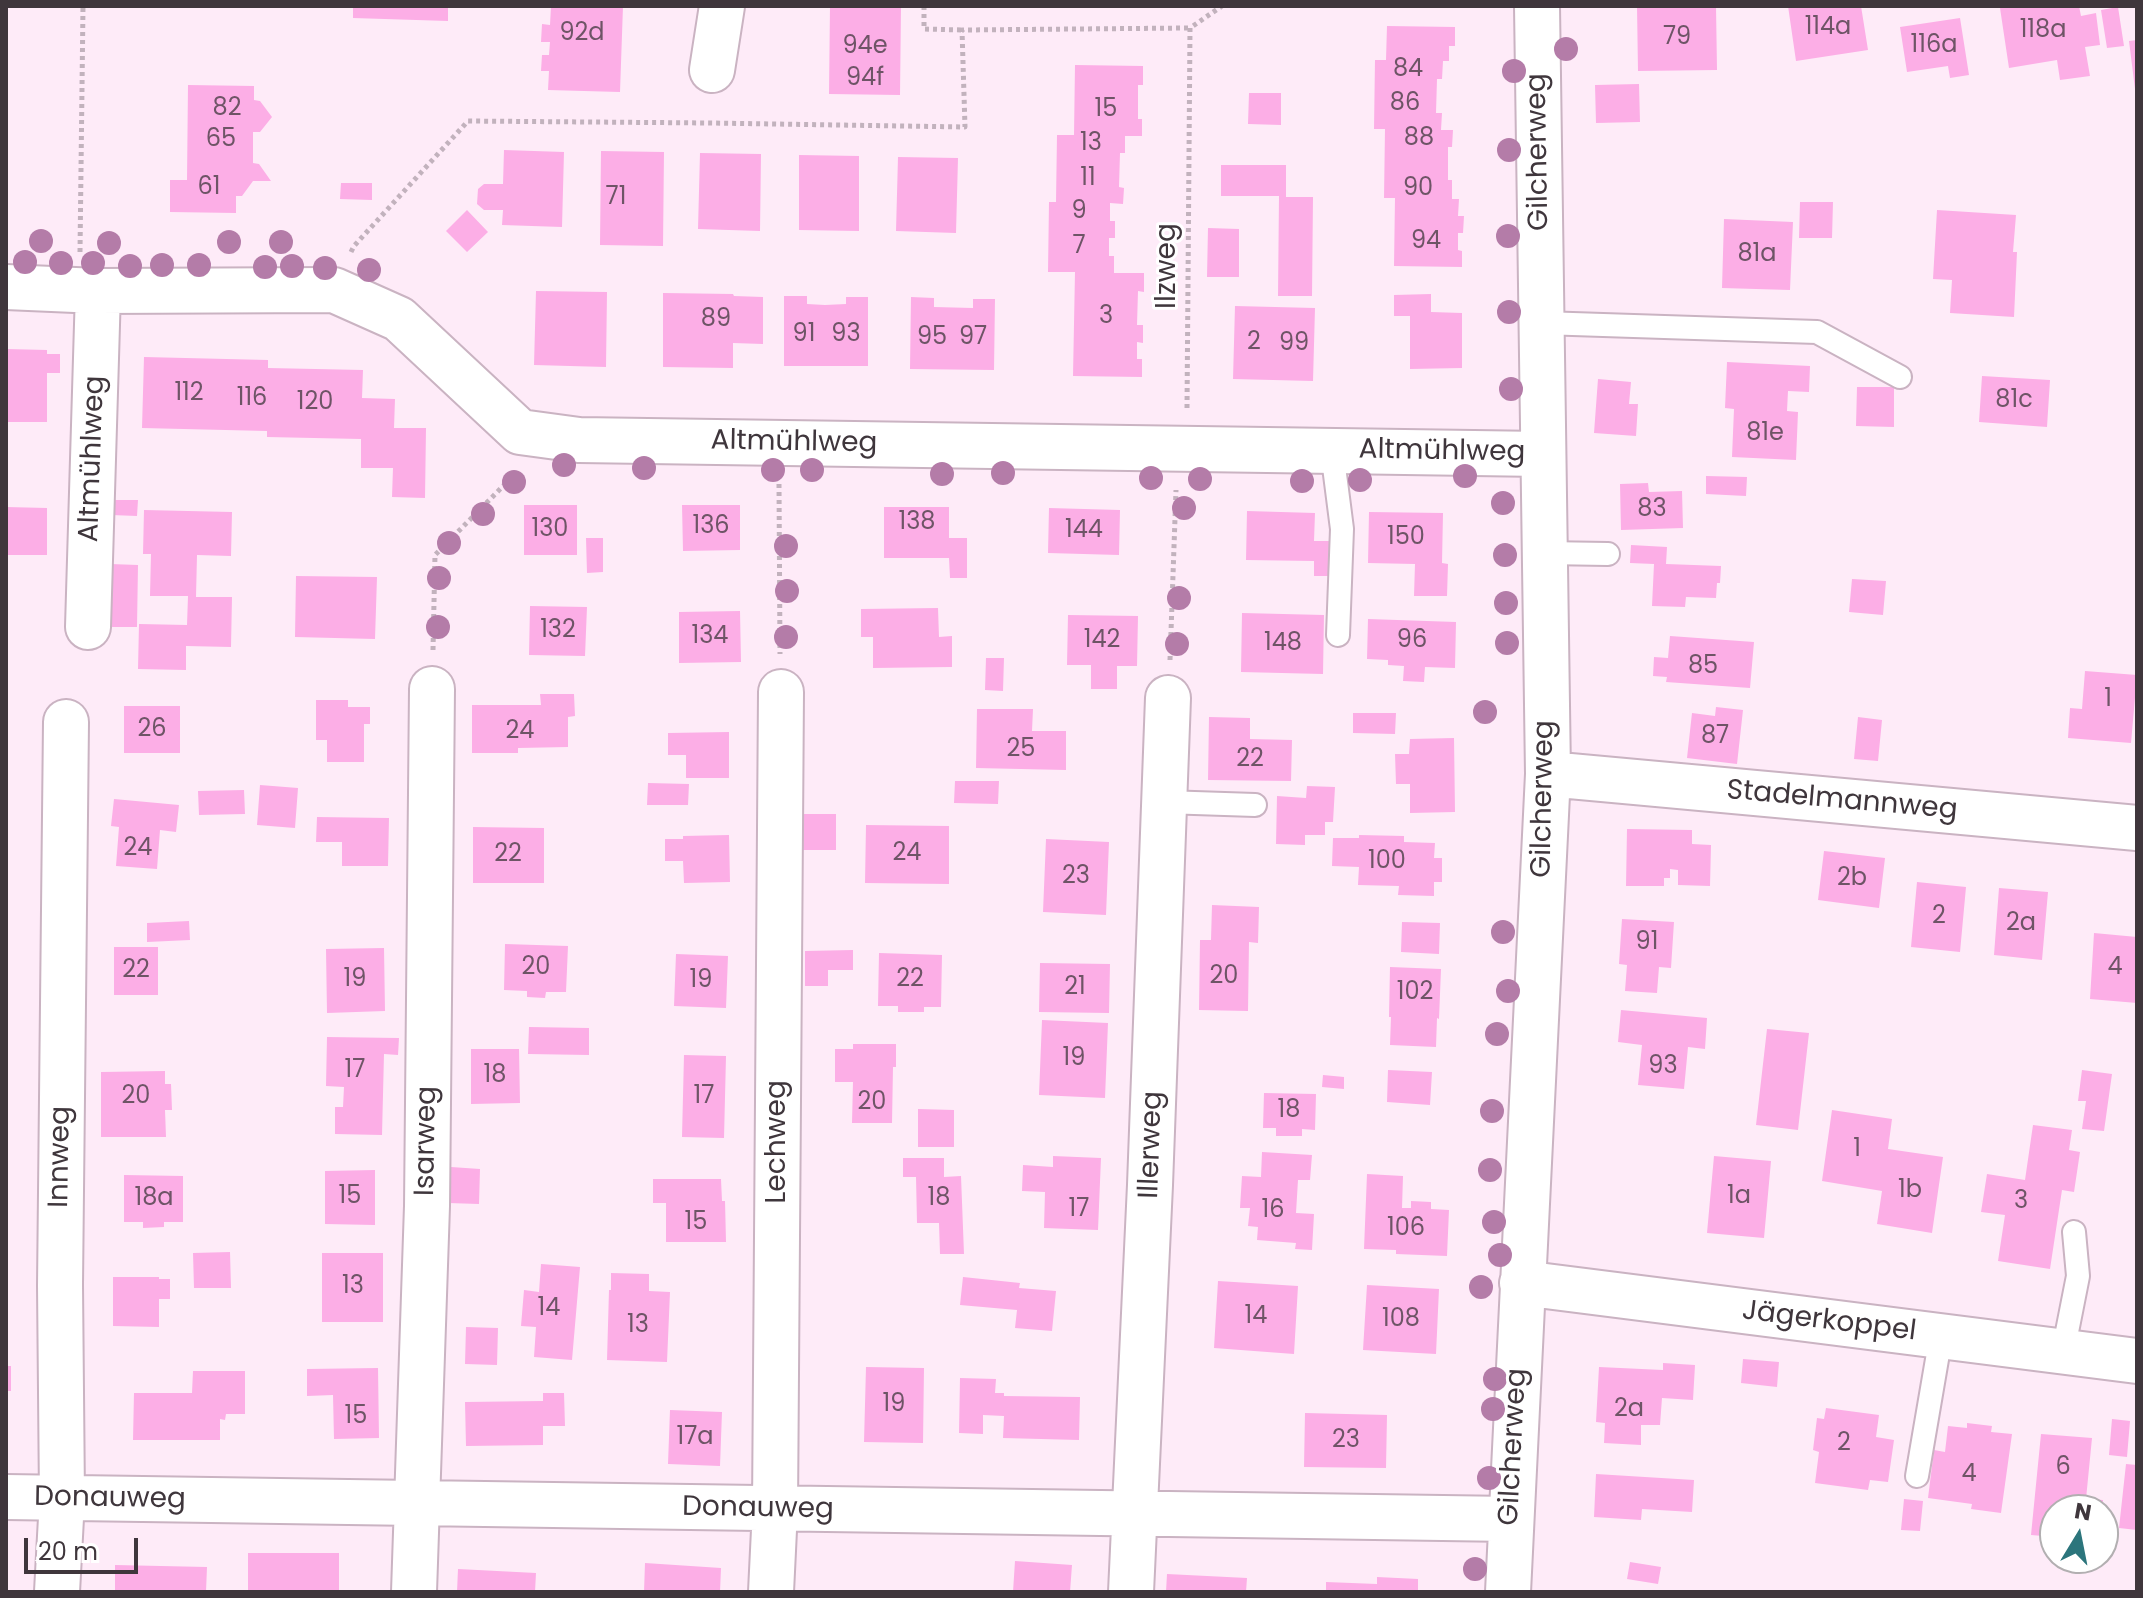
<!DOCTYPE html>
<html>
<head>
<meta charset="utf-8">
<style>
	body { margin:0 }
	#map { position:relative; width:2143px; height:1598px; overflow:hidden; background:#feebf8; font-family:Poppins,sans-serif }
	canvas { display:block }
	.frame { position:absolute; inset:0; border:8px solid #3f363c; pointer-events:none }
	.north { position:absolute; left:2039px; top:1494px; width:80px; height:80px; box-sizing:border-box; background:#fff; border:2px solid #b2afb1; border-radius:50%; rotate:10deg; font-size:22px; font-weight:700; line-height:32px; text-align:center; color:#3f363c }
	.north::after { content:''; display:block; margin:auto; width:28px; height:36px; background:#2c757c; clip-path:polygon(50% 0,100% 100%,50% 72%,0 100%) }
	.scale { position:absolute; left:24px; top:1538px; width:114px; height:36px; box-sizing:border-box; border:4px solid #3f363c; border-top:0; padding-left:10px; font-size:24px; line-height:28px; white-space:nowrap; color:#3f363c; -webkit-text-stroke:6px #fff; paint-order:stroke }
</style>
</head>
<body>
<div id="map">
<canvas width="2143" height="1598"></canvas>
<div class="frame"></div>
<div class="north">N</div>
<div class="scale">20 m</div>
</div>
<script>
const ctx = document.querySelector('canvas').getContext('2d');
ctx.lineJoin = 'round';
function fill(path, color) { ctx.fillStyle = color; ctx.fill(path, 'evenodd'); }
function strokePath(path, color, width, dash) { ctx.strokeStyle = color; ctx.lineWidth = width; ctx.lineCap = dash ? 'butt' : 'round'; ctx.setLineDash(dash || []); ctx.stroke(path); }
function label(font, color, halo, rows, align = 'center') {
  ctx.font = font + ' Poppins,sans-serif'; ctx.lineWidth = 6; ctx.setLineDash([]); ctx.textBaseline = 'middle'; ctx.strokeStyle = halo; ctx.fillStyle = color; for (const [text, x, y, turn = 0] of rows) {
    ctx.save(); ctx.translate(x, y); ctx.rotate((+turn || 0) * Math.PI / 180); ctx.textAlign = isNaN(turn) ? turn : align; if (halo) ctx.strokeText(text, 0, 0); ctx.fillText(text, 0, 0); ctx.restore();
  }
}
const building = new Path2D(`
	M353,6H448V21L353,18Z
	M551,6H623L620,92L548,90L549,71H541L542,55H549L550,42H541L542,24L550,25Z
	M830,6H901L900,95L829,94Z
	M1637,6H1716L1717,70L1638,71Z
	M1788,6H1861L1868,50L1796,61Z
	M2017,6H2079L2081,16L2096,13L2100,45L2085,47L2090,76L2060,80L2057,60L2009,68L2000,8Z
	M2118,7L2124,46L2107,48L2101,10Z
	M1960,18L1969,75L1950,78L1948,66L1907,72L1900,27Z
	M1387,26L1455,27V46H1449V61H1443L1442,79H1437L1436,113H1442L1441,130H1453L1452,147H1448V180H1452V199H1459L1458,216H1464L1463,233H1458V250L1462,251V267L1394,266L1395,198H1384L1385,129H1374L1375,60H1386Z
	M2137,40V89H2135L2129,41Z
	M1075,65L1143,66V85H1138V119H1142V136H1125V153H1120L1119,187L1124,188L1123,204L1110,203V221H1115V238H1109V256H1114V273H1144V292L1138,291L1137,325H1143V343L1137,342V359H1142V377L1073,376L1075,272H1048L1049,202H1056L1057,135H1074Z
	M1639,84L1640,122L1596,123L1595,85Z
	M188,85L254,86V100L260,101L272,117L260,132H253V163L259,164L271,181H253L242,196H236V213L170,212V180H187Z
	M1249,93H1281V125L1248,124Z
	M504,150L564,152L562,227L502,225L503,210H484L477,204L478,189L484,184H503Z
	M601,151L664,152L663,246L600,245Z
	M700,153L761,154L760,231L698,229Z
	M799,155L859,156V231L799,230Z
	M898,157L958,158L956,233L896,231Z
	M1221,165H1286V197H1313L1312,296H1278L1279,196H1221Z
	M341,183H372V200L340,199Z
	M1800,202H1833L1832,238H1799Z
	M467,210L488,232L467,252L446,231Z
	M1937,210L2016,215L2013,252H2017L2014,317L1950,313L1952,280L1933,279Z
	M1724,219L1793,222L1790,290L1722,288Z
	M1208,228L1239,229V277H1207Z
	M536,291L607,292L606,367L534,365Z
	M663,293L733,294L734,296L763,297V344L733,343V368L663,367Z
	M1431,294V312L1462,313V368L1410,369V316H1394V295Z
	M784,296H807V304L825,305L846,304V297H868V366H784Z
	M911,297L934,298V307L973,308V299H995L994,370L910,369Z
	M1235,306L1315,308L1313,381L1233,379Z
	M6,349L47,350V354H60V373H47V422H6Z
	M144,357L268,360V368L363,370L362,398L395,399L394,428H426L425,498L392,497L393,468H361V439L267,437V431L142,428Z
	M1727,362L1810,366L1809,392L1788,391L1787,411L1798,412L1796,460L1732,457L1734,409L1725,408Z
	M1982,376L2050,380L2047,427L1979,422Z
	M1598,379L1631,382L1629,404H1638L1636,436L1594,433Z
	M1857,387H1894V427L1856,426Z
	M1706,476L1747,477L1746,496L1706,494Z
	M1648,483L1649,492L1682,491L1683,528L1621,530L1620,484Z
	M111,500H138L137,516L111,515Z
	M524,505H577V555H524Z
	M682,505H740V550L683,551Z
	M6,507L47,508V555H6Z
	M884,507H949V538H967V578H950L949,558H884Z
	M1049,508L1120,510L1119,555L1048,553Z
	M144,510L232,512L231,556L197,555L196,597H232L231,647L186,646V670L138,669L139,624L187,625L188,596H150L151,554H143Z
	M1247,511L1315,513L1314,541H1330L1329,576H1314V561L1246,560Z
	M1369,512L1443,513L1442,563L1448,564L1447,596H1414L1415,564L1368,563Z
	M586,538H603V572L587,573Z
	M1631,545L1667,547L1666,564L1721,566L1720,583H1717L1716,598L1686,597L1685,607L1652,606L1654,564L1630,563Z
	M110,564L138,565L137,627H109Z
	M296,576L377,577L375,639L295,637Z
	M1852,579L1886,581L1883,615L1849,612Z
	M530,606L587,607L585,656L529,655Z
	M938,608L939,637L952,636V667L873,668V637H861V609Z
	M740,611L741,662L679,663V612Z
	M1242,613L1324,615L1323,674L1241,672Z
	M1068,615L1138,616L1137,666H1117V689H1091V665H1067Z
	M1368,619L1456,622L1455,668L1425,667L1424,682L1403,681L1404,666L1388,665V660L1367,659Z
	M1670,636L1754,642L1750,688L1666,682L1667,677L1653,676L1654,657L1668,658Z
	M986,658H1004L1003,691L985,690Z
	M2085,671L2137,675L2131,743L2068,738L2070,708L2082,709Z
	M540,694H574L575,716L568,717V747L518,748V753H472V705H541Z
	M316,700H348V707H370V724H364V762H327V740H316Z
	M124,706H180V753H124Z
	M1716,707L1743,710L1737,764L1687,758L1692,713L1715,716Z
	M977,709H1033L1032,731H1066V770L976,768Z
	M1353,713H1396L1395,734L1353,733Z
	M1209,717L1250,718V739L1292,740L1291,781L1208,780Z
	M1858,717L1882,720L1878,761L1854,759Z
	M729,732V778H686V755H668V733Z
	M1454,738L1455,812L1410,813V784H1396L1395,754H1409L1410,739Z
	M955,781H999L998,804L954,803Z
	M648,783L689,784L688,805H647Z
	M260,785L298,788L295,828L257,825Z
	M1307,786L1335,787L1333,822H1325V835H1305V845L1276,844L1277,796L1306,798Z
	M244,790L245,814L199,815L198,791Z
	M114,799L179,805L176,832L160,830L157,869L116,866L119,827L111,826Z
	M801,814H836V850H801Z
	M317,817L389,818L388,866H342V842H316Z
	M866,825L949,826V884L865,883Z
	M473,827L544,828V883H473Z
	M1627,829L1692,830V844L1711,845L1710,886L1678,885V870L1670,869V878H1664V886H1626Z
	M729,835L730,882L684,883L683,861H665V839H683V836Z
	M1359,835L1404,836V842L1435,843L1434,858H1442V882H1434V896L1398,895L1399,886L1358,885L1359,867L1332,866L1333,838H1359Z
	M1046,839L1109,842L1106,915L1043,912Z
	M1824,851L1885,858L1879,908L1818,900Z
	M1917,882L1966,887L1960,952L1911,947Z
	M1999,888L2048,892L2042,960L1994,955Z
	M1212,905L1259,907L1258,943L1249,942L1248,1011L1199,1010L1200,940H1211Z
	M1622,919L1674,922L1671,968L1659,967L1657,993L1625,991L1627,965L1619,964Z
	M189,921L190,940L147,942V923Z
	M1402,922L1440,923L1439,954L1401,952Z
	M2094,933L2137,937V1003L2090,999Z
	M505,944L568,946L566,992H546L545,998L527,997V991L504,990Z
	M114,947H158V995H114Z
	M384,948L385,1011L327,1013L326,949Z
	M853,950V970H828V986H805V951Z
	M879,953L942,955L941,1007H924V1012H898V1006H878Z
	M676,954L728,956L726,1008L674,1006Z
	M1040,963L1110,964L1109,1013L1039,1012Z
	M1390,967L1441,969L1439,1019L1437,1018L1436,1047L1390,1045L1391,1017H1389Z
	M1621,1010L1707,1018L1705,1049L1688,1047L1684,1089L1638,1085L1642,1045L1618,1042Z
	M1042,1020L1108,1023L1105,1098L1039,1095Z
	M529,1027L589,1028V1055L528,1054Z
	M1767,1029L1809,1033L1798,1130L1756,1125Z
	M327,1037L399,1038L398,1055L384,1054L382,1135L335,1134V1107H343L344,1087L326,1086Z
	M853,1044H896V1067H893L892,1123H852L853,1082H835V1049H853Z
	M471,1049H519L520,1103L471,1104Z
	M684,1055L726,1056L724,1138L682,1137Z
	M1388,1070L1432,1072L1430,1105L1387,1102Z
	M2082,1070L2112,1074L2104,1131L2082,1129L2086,1101H2078Z
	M165,1071V1084H171L172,1110H165L166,1137H101V1072Z
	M1323,1075L1344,1077V1089L1322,1087Z
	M1264,1093L1316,1094L1315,1130L1302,1129V1136H1276V1128H1263Z
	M918,1109L954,1110V1147H918Z
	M1832,1110L1892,1119L1888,1149L1943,1157L1932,1233L1877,1224L1882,1191L1822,1181Z
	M2033,1125L2072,1130L2069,1150L2080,1152L2074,1192L2062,1190L2050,1269L1998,1261L2005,1215L1981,1212L1987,1174L2025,1180Z
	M1262,1152L1312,1155L1310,1180H1298L1296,1213L1314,1214L1312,1250L1295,1249L1296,1243L1257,1240L1258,1227L1248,1226L1250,1208H1240L1242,1176L1261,1177Z
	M1053,1156L1101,1158L1098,1230L1044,1228L1045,1192L1022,1191L1023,1165L1053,1167Z
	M1714,1156L1771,1161L1764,1238L1707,1233Z
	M903,1158H944V1177L961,1176L964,1254H940L939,1223H917L916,1177H903Z
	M451,1167L480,1169L479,1204L448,1203Z
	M375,1170V1225L325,1224V1171Z
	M1367,1174L1403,1176L1402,1208H1411V1201L1431,1202V1209L1449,1210L1447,1256L1396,1254V1250L1364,1249Z
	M124,1175L183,1176V1222H164V1227L143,1228V1222H124Z
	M653,1179H721L722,1201H725L726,1242H666V1203H653Z
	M230,1252L231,1288H194L193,1253Z
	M322,1253H383V1322H322Z
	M541,1264L580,1267L572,1360L534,1357L536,1327L521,1326L524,1290L539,1292Z
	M611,1273L649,1274V1291L670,1292L667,1362L607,1360L609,1290H611Z
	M113,1277H159V1279H170V1299H159V1327L113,1326Z
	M963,1277L1020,1283L1019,1288L1056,1291L1052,1331L1015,1328L1017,1310L960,1305Z
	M1218,1281L1298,1286L1294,1354L1214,1348Z
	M1367,1285L1439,1289L1436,1354L1363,1350Z
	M466,1327L498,1328L497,1365L465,1364Z
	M1743,1359L1779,1362L1777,1387L1741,1383Z
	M1663,1363L1695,1365L1693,1400L1662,1398L1660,1425H1641V1445L1604,1443L1605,1423L1596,1422L1599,1367L1663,1370Z
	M6,1366H11V1391H6Z
	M866,1367L924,1368L923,1443L864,1442Z
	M378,1368L379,1438L334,1439L333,1395L307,1396V1369Z
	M193,1371H245V1414H226L225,1420L220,1419V1440H133L134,1393H192Z
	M960,1378L996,1379L995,1393H1004V1396L1080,1397L1079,1440L1003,1438L1004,1416L983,1415V1434L959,1433Z
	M543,1393H564L565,1426H543V1445L466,1446L465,1402L543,1401Z
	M1826,1408L1879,1415L1876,1437L1894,1440L1888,1482L1870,1480L1868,1490L1815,1483L1819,1452L1813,1450L1817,1418L1824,1419Z
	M670,1410L722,1412L720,1466L668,1464Z
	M1305,1413L1387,1415L1386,1468L1304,1467Z
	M2112,1419L2130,1421L2127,1457L2109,1455Z
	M1967,1423L1992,1426L1991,1432L2012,1434L2001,1513L1971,1509L1972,1504L1928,1498L1934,1450L1945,1452L1948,1426L1967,1428Z
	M2041,1434L2092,1438L2086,1499L2103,1500L2102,1510H2055V1537L2031,1535Z
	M2126,1464L2137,1465V1530L2119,1528Z
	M1596,1474L1694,1480L1692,1512L1642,1509L1641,1520L1594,1517Z
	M1904,1499L1923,1501L1920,1531L1901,1530Z
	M248,1553H339V1592H248Z
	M1015,1561L1072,1565L1070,1592H1013Z
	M1630,1562L1661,1567L1658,1584L1627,1579Z
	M645,1563L721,1568L720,1592H644Z
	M115,1565L207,1567L206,1592H115Z
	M458,1569L536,1573L535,1592H457Z
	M1167,1574L1247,1578L1246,1592H1166Z
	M1377,1577L1418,1579V1592H1326V1582L1377,1584Z`);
const path = new Path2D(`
	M924,6V29L962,30
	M80,252L83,6
	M351,252L354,246L468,121L711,123L965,127L962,30L1190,28
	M1187,408L1190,28L1222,6
	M779,484L780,654
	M433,650L435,555L515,474
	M1170,660L1176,490`);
const service = new Path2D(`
	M1542,323L1817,332L1900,377
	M1332,451L1342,529L1338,635
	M1544,553L1608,554
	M1164,802L1255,805
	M2063,1352L2078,1276L2074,1232
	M1917,1476L1941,1336`);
const minor = new Path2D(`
	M712,70L722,6
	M6,287L98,291L334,290L399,319L520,432L579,440L1542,454
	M88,627L98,291
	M1548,774L2137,828
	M1522,1283L2137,1361
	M6,1497L1511,1519
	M57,1592L62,1499L60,1285L66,722
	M414,1592L427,1206L432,689
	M771,1592L775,1509L781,692
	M1131,1592L1150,1185L1168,698
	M1508,1592L1548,774L1537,6`);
const trees = [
	[1566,49],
	[1514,71],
	[1509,150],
	[1508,236],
	[41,241],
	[229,242],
	[281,242],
	[109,243],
	[25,262],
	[61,263],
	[93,263],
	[162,265],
	[199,265],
	[130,266],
	[292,266],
	[265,267],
	[325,268],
	[369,270],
	[1509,312],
	[1511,389],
	[564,465],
	[644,468],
	[773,470],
	[812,470],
	[1003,473],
	[942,474],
	[1465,476],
	[1151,478],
	[1200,479],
	[1360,480],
	[1302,481],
	[514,482],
	[1503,503],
	[1184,508],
	[483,514],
	[449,543],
	[786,546],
	[1505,555],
	[439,578],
	[787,591],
	[1179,598],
	[1506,603],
	[438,627],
	[786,637],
	[1507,643],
	[1177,644],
	[1485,712],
	[1503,932],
	[1508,991],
	[1497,1034],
	[1492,1111],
	[1490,1170],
	[1494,1222],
	[1500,1255],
	[1481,1287],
	[1495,1379],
	[1493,1409],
	[1489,1478],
	[1475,1569]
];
const numberNames = [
	["114a",1828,28],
	["118a",2043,31],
	["92d",582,34],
	["79",1677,38],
	["116a",1934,46],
	["94e",865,47],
	["84",1408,70],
	["94f",865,79],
	["86",1405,104],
	["82",227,109],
	["15",1106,110],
	["88",1419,139],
	["65",221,140],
	["13",1091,144],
	["11",1088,179],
	["61",209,188],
	["90",1418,189],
	["71",616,198],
	["9",1079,212],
	["94",1426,242],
	["7",1079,247],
	["81a",1757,255],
	["3",1106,317],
	["89",716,320],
	["91",804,335],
	["93",846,335],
	["95",932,338],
	["97",973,338],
	["2",1254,343],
	["99",1294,344],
	["112",189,394],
	["116",252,399],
	["81c",2014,401],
	["120",315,403],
	["81e",1765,434],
	["83",1652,510],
	["138",917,523],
	["136",711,527],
	["130",550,530],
	["144",1084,531],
	["150",1406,538],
	["132",558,631],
	["134",710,637],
	["142",1102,641],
	["96",1412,641],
	["148",1283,644],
	["85",1703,667],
	["1",2108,700],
	["26",152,730],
	["24",520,732],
	["87",1715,737],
	["25",1021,750],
	["22",1250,760],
	["24",138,849],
	["24",907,854],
	["22",508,855],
	["100",1387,862],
	["23",1076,877],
	["2b",1852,879],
	["2",1939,917],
	["2a",2021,924],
	["91",1647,943],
	["20",536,968],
	["4",2115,968],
	["22",136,971],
	["20",1224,977],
	["19",355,980],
	["22",910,980],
	["19",701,981],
	["21",1075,988],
	["102",1415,993],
	["19",1074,1059],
	["93",1663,1067],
	["17",355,1071],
	["18",495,1076],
	["20",136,1097],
	["17",704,1097],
	["20",872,1103],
	["18",1289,1111],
	["1",1857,1150],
	["1b",1910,1191],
	["15",350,1197],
	["1a",1739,1197],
	["18a",154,1199],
	["18",939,1199],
	["3",2021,1202],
	["17",1079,1210],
	["16",1273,1211],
	["15",696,1223],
	["106",1406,1229],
	["13",353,1287],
	["14",549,1309],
	["14",1256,1317],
	["108",1401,1320],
	["13",638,1326],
	["19",894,1405],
	["2a",1629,1410],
	["15",356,1417],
	["17a",695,1438],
	["23",1346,1441],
	["2",1844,1444],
	["6",2063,1468],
	["4",1969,1475]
];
const streetNames = [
	["Gilcherweg",1539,152,-91],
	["Ilzweg",1168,266,-90],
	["Altmühlweg",794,443,1],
	["Altmühlweg",1442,452,1],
	["Altmühlweg",93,459,-88],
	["Gilcherweg",1544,799,-89],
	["Stadelmannweg",1842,801,5],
	["Isarweg",427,1141,-89],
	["Lechweg",778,1142,-90],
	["Illerweg",1152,1145,-88],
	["Innweg",61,1157,-89],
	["Jägerkoppel",1829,1322,7],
	["Gilcherweg",1514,1447,-87],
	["Donauweg",110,1499,1],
	["Donauweg",758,1509,1]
];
fill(building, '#fcaee6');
strokePath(service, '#cab3c2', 26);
strokePath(minor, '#cab3c2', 48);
strokePath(path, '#c2b2bd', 5, [4, 4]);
strokePath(service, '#fff', 22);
strokePath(minor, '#fff', 44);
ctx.fillStyle = '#b47ca8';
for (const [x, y] of trees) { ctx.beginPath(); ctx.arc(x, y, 12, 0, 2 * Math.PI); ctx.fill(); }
label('24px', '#6e5466', null, numberNames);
label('28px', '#3f363c', '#fff', streetNames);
</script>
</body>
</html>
